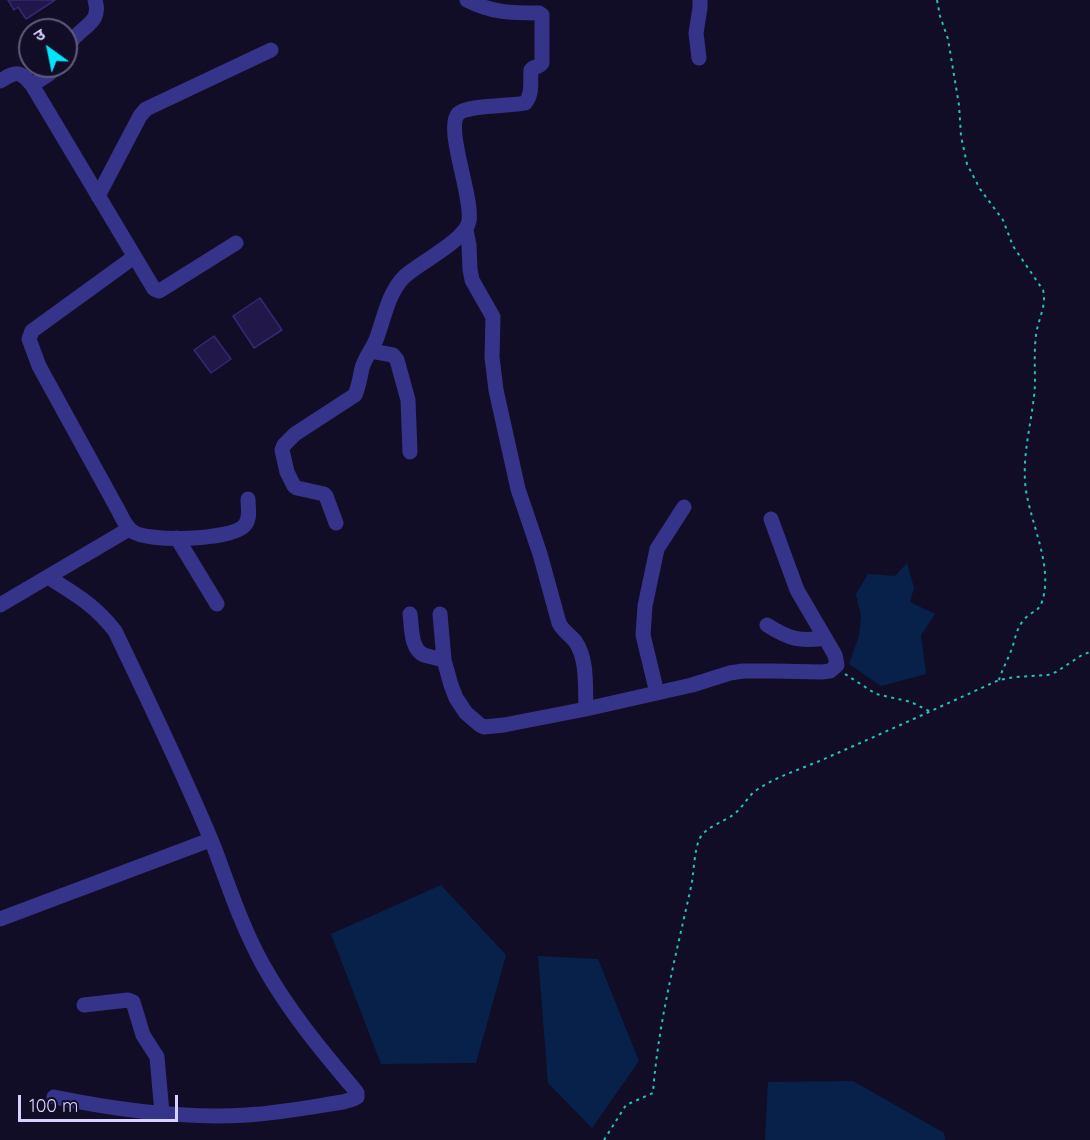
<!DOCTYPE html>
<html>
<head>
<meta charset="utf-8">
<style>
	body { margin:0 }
	#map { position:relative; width:1090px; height:1140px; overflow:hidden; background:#110d27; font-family:Quicksand,"Noto Sans Devanagari",sans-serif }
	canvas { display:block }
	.north { position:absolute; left:18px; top:18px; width:60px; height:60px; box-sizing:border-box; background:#110d27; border:2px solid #605c7d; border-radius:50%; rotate:327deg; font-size:16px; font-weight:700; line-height:24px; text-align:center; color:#d7d2ff }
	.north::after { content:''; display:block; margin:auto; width:21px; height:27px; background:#00e6fd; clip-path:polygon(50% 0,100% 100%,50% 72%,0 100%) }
	.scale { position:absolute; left:18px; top:1095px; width:160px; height:27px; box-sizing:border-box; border:3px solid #d7d2ff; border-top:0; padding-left:8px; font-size:18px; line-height:21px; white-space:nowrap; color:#d7d2ff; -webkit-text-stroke:4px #110d27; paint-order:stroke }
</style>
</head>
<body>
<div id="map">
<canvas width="1090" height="1140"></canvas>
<div class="north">उ</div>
<div class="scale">100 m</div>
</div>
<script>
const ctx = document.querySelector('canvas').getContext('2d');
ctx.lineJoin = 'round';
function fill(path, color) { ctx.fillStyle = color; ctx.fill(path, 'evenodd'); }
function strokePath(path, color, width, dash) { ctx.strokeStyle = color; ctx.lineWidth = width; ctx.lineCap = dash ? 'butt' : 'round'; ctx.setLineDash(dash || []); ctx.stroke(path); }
const water = new Path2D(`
	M907,563L914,588L910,602L935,614L921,635L926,674L881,686L849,664L859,636L861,616L856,594L868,574L895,576Z
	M441,885L506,955L476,1063L381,1064L331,934Z
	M538,956L598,959L639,1061L592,1128L548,1083Z
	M853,1081L944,1133L945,1140H765L768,1082Z`);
const building = new Path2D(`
	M8,0H55L26,19L18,7L14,10Z
	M260,298L282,330L254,348L233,316Z
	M214,336L231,359L211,373L194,350Z`);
const path = new Path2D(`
	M937,0L940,16L948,39L959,105L961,136L967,164L980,189L1003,220L1013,246L1043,290C1047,306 1038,319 1036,335C1034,351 1035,368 1035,385C1033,417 1023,449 1025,481C1027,516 1051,558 1044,594C1040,615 1033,608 1023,621C1016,629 1015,641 1011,651C1007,661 1002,670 999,680
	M845,674L876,694L911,702L929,711
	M604,1140L626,1105L653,1093C658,1024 676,955 691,887C694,874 694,849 700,838C706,827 723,822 733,815C744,807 748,795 758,789C781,774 808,767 833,755C888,731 944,705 999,680L1015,677L1048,675L1056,672L1082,655L1090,652`);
const minor = new Path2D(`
	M66,53C69,47 71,40 76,36C88,24 101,20 95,0
	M699,58L696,33L700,8V0
	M0,81C16,72 19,69 32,85L154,289L159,291L161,290L236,243
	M32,85L49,74L58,66
	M98,196L140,116L146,109L271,50
	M466,230L469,245L470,269L472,280L493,317L492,357L496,390L518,489L540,554L559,623C563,631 570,635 575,641C588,659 585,688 586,709
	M134,257L32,331L29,339L39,366L117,508C121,515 125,526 132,531C147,543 231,540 244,526C251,519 248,508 248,499
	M371,351L393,355L397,360L408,400L410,452
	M336,523L326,496L324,494L297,488L294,486L287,472L282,450L284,445L295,434L355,395C359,386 360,377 362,368C365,358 372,349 376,340C384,319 388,293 404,277C419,263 466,240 469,221C473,197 445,129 458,114C466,105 511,106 525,103C533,94 530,82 531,70C534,66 539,68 542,63V15L539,13C512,13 492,13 467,0
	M177,538L217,604
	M48,577C75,594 95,605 115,631C149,702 184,774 214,847C229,887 242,927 263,965C288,1010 321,1050 355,1090L357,1093V1097L353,1099L343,1102C311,1107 279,1113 247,1115C182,1119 117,1110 54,1097
	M0,605L129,529
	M410,614C412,626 410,649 424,655C430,657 437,658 444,660
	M440,614L444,660L451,685L456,698L466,713L480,725L484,727L504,725L586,709L692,685L730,673L743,671H774L822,672L830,671L837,665L835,655L797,590L771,519
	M767,625C789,639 800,642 825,638
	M657,693L643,635L645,606L657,549L684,507
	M0,919L210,840
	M84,1005L128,1000L133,1002L143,1035L157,1057L162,1113`);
fill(water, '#07214b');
fill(building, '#211749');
strokePath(building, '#362777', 1.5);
strokePath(path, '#24c2b7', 2, [3, 4.5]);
strokePath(minor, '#36348a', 15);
</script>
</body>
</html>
